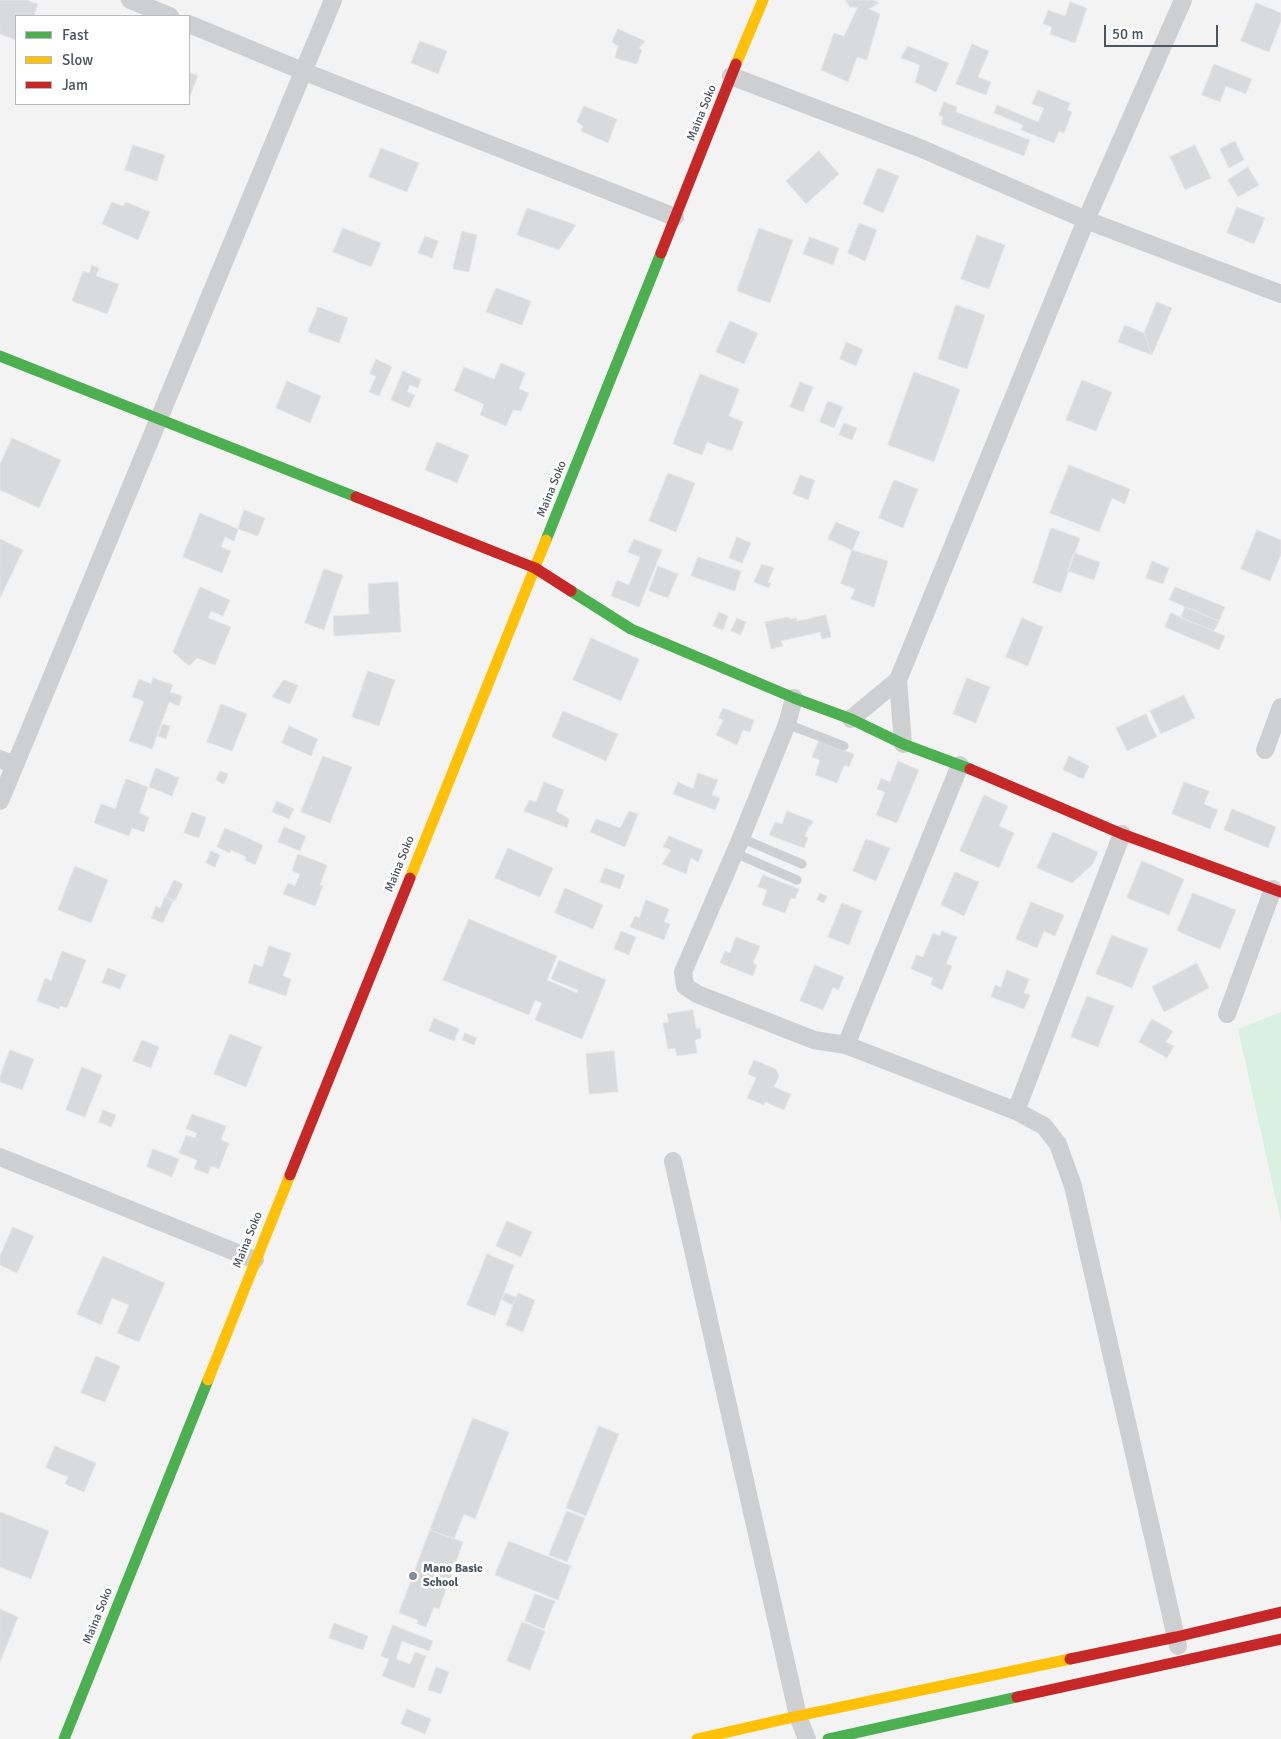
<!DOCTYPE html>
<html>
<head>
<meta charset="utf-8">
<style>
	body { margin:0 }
	#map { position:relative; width:1281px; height:1739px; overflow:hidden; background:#f3f3f3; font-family:Signika,sans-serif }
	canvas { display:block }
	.legend { position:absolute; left:15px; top:15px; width:175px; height:90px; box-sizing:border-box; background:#fff; border:1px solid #b7bbbf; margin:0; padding:6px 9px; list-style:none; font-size:15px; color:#4b555f }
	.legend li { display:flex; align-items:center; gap:10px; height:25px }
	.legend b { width:25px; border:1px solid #b7bbbf }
	.scale { position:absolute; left:1104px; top:25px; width:114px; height:22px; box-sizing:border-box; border:2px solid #4b555f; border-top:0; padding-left:6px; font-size:15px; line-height:18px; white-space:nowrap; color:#4b555f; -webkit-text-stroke:4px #fff; paint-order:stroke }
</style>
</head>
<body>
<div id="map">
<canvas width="1281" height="1739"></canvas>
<ul class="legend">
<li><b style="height:6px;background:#4caf50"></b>Fast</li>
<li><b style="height:6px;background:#ffc107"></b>Slow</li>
<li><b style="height:6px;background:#c62828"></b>Jam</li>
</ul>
<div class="scale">50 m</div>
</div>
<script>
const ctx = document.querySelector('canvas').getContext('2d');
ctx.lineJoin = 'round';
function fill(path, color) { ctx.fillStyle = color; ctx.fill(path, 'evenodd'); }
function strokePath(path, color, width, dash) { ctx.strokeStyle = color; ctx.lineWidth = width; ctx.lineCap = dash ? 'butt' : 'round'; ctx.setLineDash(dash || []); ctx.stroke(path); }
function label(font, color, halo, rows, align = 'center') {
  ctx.font = font + ' Signika,sans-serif'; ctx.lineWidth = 5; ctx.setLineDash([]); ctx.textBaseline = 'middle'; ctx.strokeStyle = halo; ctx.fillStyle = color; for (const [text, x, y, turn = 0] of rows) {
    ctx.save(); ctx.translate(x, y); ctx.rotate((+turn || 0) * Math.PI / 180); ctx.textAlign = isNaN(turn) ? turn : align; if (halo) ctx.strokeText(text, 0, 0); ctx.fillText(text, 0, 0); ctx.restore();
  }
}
const green = new Path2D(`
	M1281,1012V1222L1238,1029Z`);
const building = new Path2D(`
	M0,0H27L38,4L34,16H16V40L0,34Z
	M846,0H873L879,3L869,9L880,14L867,60L857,57L848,82L821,70L834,33L844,36L858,7H850Z
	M1070,2L1087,8L1075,43L1050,34L1052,27L1043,24L1048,10L1065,16Z
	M1256,3L1281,13V21L1269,52L1241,41Z
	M618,29L645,41L639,48L642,50L637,64L615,58L618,46L612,42Z
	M420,41L447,51L438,74L411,63Z
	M972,44L989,51L978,77L991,82L986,95L956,84Z
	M908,46L949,63L936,92L915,82L920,65L901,58Z
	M1214,64L1252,79L1246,94L1226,86L1220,102L1202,95Z
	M189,72L198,76L189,98Z
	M1038,90L1070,103L1067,110L1072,112L1064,133L1059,131L1054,143L1021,130L1023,125L994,113L997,105L1038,122L1044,108L1032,104Z
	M944,102L957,107L956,112L1030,140L1024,156L941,124L943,117L939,115Z
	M584,106L617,119L608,143L581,131L583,126L577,122Z
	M1235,141L1244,160L1229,168L1220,149Z
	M133,145L165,155L157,181L125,170Z
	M1195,145L1211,178L1185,190L1170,157Z
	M381,148L419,163L407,192L369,177Z
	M819,151L839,174L806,204L786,181Z
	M1248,167L1259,185L1238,197L1228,180Z
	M878,168L899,176L883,213L863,204Z
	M112,202L123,206L126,202L150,212L138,240L102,224Z
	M1237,207L1265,218L1254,244L1227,233Z
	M527,208L576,225L559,250L517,235Z
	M859,223L877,230L865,261L848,253Z
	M343,228L381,243L371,267L333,252Z
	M759,228L793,240L770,303L737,291Z
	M462,231L477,235L469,272L453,269Z
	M977,235L1005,245L989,289L961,279Z
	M425,236L438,241L432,258L418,253Z
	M810,237L839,248L833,265L803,254Z
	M92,265L99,268L96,276L119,284L107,314L72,301L83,271L89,273Z
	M496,288L531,301L522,325L486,312Z
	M1157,302L1172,308L1152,355L1144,333Z
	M956,305L985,315L967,369L938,359Z
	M318,307L348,318L339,343L308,332Z
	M730,321L758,333L744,364L716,352Z
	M1125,325L1144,333L1152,355L1118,342Z
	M846,342L863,349L856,366L840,359Z
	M376,359L392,367L379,396L369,392L376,376L370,374Z
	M501,363L525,373L519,389L529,393L521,411L513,410L506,426L480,415L484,404L454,391L464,367L494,379Z
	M403,371L421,379L418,388L410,385L407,392L415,395L409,408L391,400Z
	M914,372L960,389L934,462L888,445Z
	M700,374L739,389L729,416L743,422L732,451L707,442L702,455L673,444Z
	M1082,380L1112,392L1096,431L1066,420Z
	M287,381L321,396L310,423L276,408Z
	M800,382L813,387L803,412L790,407Z
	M828,401L843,407L834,428L820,422Z
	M844,423L857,428L852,440L839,435Z
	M12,438L61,460L39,508L0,490V465Z
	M437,442L469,455L457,483L425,470Z
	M1069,465L1130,489L1125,504L1112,498L1099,532L1050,513Z
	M668,473L695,483L676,532L649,521Z
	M800,475L815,480L808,500L793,494Z
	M894,480L918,489L903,528L879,518Z
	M244,510L265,518L258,536L238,529Z
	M200,513L238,529L234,541L225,537L221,547L231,551L222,573L183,557Z
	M836,522L860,532L852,550L828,539Z
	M1051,528L1080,538L1061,593L1033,583Z
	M1257,530L1281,540V554L1270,581L1241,569Z
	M737,537L751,543L742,563L729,558Z
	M0,539L23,550L0,598Z
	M634,539L662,550L639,607L611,596L617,580L629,585L640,557L628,552Z
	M852,550L888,561L874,607L851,599L855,589L841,584Z
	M1074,553L1100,562L1094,580L1068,571Z
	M698,557L741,571L735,591L691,576Z
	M1152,561L1169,568L1163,584L1146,578Z
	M762,564L774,568L768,582L771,583L769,588L754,582Z
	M658,566L678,574L668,598L649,591Z
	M324,569L343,575L324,630L305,623Z
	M398,582L401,632L334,636L333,616L369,614L368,584Z
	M200,587L230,600L223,616L211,611L208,618L231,627L215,665L197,658L189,666L173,652Z
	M1175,587L1225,607L1219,621L1169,600Z
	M1185,607L1219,621L1214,631L1181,618Z
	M719,612L728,616L723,630L713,626Z
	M1171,613L1225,636L1219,650L1165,627Z
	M826,615L831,637L822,639L820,632L781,641L783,646L771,649L765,622L788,617L790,619L797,618V621Z
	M737,618L746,622L741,635L731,631Z
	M1022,618L1043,627L1028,666L1006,657Z
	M591,638L639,659L621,701L573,680Z
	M368,671L395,680L379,726L352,717Z
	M153,678L173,685L170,692L182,696L179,706L169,702L152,749L129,741L144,701L132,697L139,679L151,684Z
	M967,678L990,687L976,723L953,714Z
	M284,680L298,685L290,704L272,697Z
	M1184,695L1195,718L1161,734L1150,711Z
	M221,704L247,714L232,751L207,742Z
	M723,708L754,720L750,732L743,730L737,745L716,735L723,720L719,718Z
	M563,711L618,734L606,761L552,737Z
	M1146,714L1157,737L1127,751L1116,728Z
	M163,724L170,726L166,739L158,736Z
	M289,726L318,739L311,756L282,743Z
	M819,741L854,754L849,767L844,765L837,783L815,775L820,760L812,757Z
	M323,756L352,767L330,823L301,812Z
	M1069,756L1089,766L1083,779L1063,770Z
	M898,761L919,770L897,823L876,815L885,792L877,789L881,778L890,782Z
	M156,768L179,778L172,796L149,787Z
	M220,771L228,774L224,784L216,780Z
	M698,773L718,780L712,795L720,798L715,810L673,794L678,782L693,789Z
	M126,779L148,787L139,813L149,817L144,832L132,828L129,836L94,823L101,804L115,809Z
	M544,782L564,790L556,811L569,819L567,828L524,811L529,800L536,802Z
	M1184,782L1209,791L1204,804L1218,810L1210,829L1172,814Z
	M984,795L1008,806L999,826L1014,833L999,868L960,851Z
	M277,801L294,809L289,819L272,812Z
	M1232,809L1276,827L1268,848L1224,830Z
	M629,811L638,814L625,847L590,832L596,819L620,828Z
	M787,811L813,821L811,826H809L805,836L808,838L804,848L769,835L775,822L782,824Z
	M192,812L206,817L199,838L184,833Z
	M284,827L306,836L300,851L278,842Z
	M225,828L263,845L255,865L245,860L246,857L231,850L230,853L217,847Z
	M1053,832L1098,852L1093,864L1072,883L1037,868Z
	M669,836L703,850L698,862L691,858L686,874L662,864L671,850L663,847Z
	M866,839L890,848L876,881L853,871Z
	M508,848L553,868L540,897L495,878Z
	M211,851L220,855L215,867L206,863Z
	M298,854L327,865L320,885L323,886L315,906L283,894L288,883L295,886L300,874L292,871Z
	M1142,861L1184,879L1169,915L1127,898Z
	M75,866L108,880L91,923L58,910Z
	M605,868L625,875L620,889L600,882Z
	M955,872L979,882L964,916L941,905Z
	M763,875L799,889L795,899L791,898L785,913L762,905L767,890L758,887Z
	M174,880L183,884L175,901L166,897Z
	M565,888L603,905L593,929L555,913Z
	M820,893L827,896L824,903L817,900Z
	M1193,893L1236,910L1220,949L1177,931Z
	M165,897L173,901L163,923L151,918L156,906L160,908Z
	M646,900L669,909L664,922L670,924L664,940L630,927L635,916L639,918Z
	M1031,902L1064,915L1055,936L1044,931L1037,948L1016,939Z
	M842,903L862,911L849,945L828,937Z
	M469,919L557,956L547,980L577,993L578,990L551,979L559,960L606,980L582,1039L535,1020L542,1003L535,1000L529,1015L443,980Z
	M621,931L636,937L629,955L614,949Z
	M942,931L957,937L946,964L952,966L942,990L931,985L933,978L911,969L916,955L923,957L933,933L940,936Z
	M1112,935L1148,949L1132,988L1096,974Z
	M736,937L760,946L753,963L757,965L753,976L720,963L725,951L730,953Z
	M269,946L291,953L283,976L291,979L286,996L248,983L254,964L262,967Z
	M62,951L86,960L67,1008L60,1006L59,1009L37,1001L45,978L51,981Z
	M1197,963L1209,988L1164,1012L1152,987Z
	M815,965L844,977L838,990L833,987L823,1010L800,1001Z
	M108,968L126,975L120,989L102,983Z
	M1007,970L1029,979L1024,993L1030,995L1024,1009L991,997L995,985L1001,987Z
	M1087,996L1114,1006L1098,1047L1071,1037Z
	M693,1010L696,1029L700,1028L701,1038L695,1040L697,1053L677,1056L675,1048L668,1049L663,1023L669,1022L667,1014Z
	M434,1018L459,1029L454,1041L429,1031Z
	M1152,1019L1173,1031L1166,1042L1174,1046L1167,1058L1139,1042Z
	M465,1033L477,1038L474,1045L462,1040Z
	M230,1034L262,1047L246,1087L214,1074Z
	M142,1040L159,1047L151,1068L133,1061Z
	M10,1050L34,1059L22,1090L0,1082V1077Z
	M614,1051L618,1092L589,1094L586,1054Z
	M754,1060L776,1069L779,1076L774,1087L791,1094L784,1110L765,1102L764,1105L747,1098L756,1078L748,1074Z
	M82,1067L102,1075L85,1117L66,1110Z
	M103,1110L116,1115L111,1127L99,1122Z
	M192,1114L226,1126L221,1140L229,1143L219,1169L211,1166L208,1174L194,1169L197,1160L179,1153L186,1135L195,1138L197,1133L186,1129Z
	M153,1149L179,1159L172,1177L147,1167Z
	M507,1221L532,1232L521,1257L496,1246Z
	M13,1227L34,1236L17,1273L0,1265V1256Z
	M487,1254L514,1265L495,1316L467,1305Z
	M103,1256L165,1283L139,1342L117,1333L129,1305L112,1298L101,1325L77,1314Z
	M505,1293L516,1297L513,1305L502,1300Z
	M518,1293L535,1300L523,1332L506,1325Z
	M96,1356L120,1366L105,1402L81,1393Z
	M473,1418L509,1432L475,1519L464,1514L454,1539L430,1530Z
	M599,1426L619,1434L586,1516L566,1508Z
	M55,1446L96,1463L84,1492L65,1484L68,1477L46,1468Z
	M567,1511L585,1518L567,1562L549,1555Z
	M0,1512L49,1531L31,1579L0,1567Z
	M430,1530L463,1542L439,1609L434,1607L426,1627L417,1624L418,1620L399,1613Z
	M509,1541L571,1566L558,1600L495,1575Z
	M535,1594L555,1601L544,1629L525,1621Z
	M0,1609L18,1617L0,1662Z
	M522,1622L545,1631L530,1670L507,1661Z
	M334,1623L368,1636L363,1650L329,1638Z
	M393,1625L433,1641L429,1651L402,1641L396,1659L410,1664L415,1652L426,1656L414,1688L382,1676L389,1659L381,1656Z
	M436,1667L449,1672L441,1694L428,1690Z
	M407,1709L431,1719L425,1734L401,1724Z`);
const lane = new Path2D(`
	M787,724L844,746
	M741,838L802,864
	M735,853L797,880`);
const street = new Path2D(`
	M130,0L170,16
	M189,24L305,72L675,217
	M731,76L920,148L1086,220L1281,294
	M794,698L787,724L741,838L683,972L685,986L697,994L814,1040L846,1045L1016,1111L1044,1126L1058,1144L1073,1186L1178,1646
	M851,719L898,680
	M903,744L898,680L1086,220L1183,0
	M1265,750L1281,707
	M0,759L15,765
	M0,801L333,0
	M1227,1014L1273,889
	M846,1045L960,765
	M1016,1111L1122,834
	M0,1157L255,1260
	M673,1161L798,1716L807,1739`);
const fast = new Path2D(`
	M0,356L356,497
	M546,540L661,253
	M571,591L631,629L794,698L851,719L903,744L970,769
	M64,1739L208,1380
	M828,1739L1017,1697`);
const slow = new Path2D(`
	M736,64L763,0
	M410,878L546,540
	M208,1380L290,1175
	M697,1739L798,1716L1070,1659`);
const jam = new Path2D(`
	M661,253L736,64
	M356,497L535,568L571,591
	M970,769L1122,834L1281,892
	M290,1175L410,878
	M1070,1659L1176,1637L1281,1612
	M1017,1697L1281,1639`);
const markers = [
	[413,1576,5,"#868c93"]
];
const streetNames = [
	["Maina Soko",702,113,-68],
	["Maina Soko",552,489,-68],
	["Maina Soko",400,864,-68],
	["Maina Soko",248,1240,-68],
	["Maina Soko",98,1616,-68]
];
const poiNames = [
	["Mano Basic",423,1569],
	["School",423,1583]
];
fill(green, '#daf0e3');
fill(building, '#d9dadc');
strokePath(building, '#e5e5e6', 1);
strokePath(lane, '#cdcfd1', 9);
strokePath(street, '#cdcfd1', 18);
strokePath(fast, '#4caf50', 11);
strokePath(slow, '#ffc107', 11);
strokePath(jam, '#c62828', 11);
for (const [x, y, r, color] of markers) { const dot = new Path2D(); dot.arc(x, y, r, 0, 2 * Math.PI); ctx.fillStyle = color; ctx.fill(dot); strokePath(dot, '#fff', 2); }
label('12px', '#4b555f', '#fff', streetNames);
label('bold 12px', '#4b555f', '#fff', poiNames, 'left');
</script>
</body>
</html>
